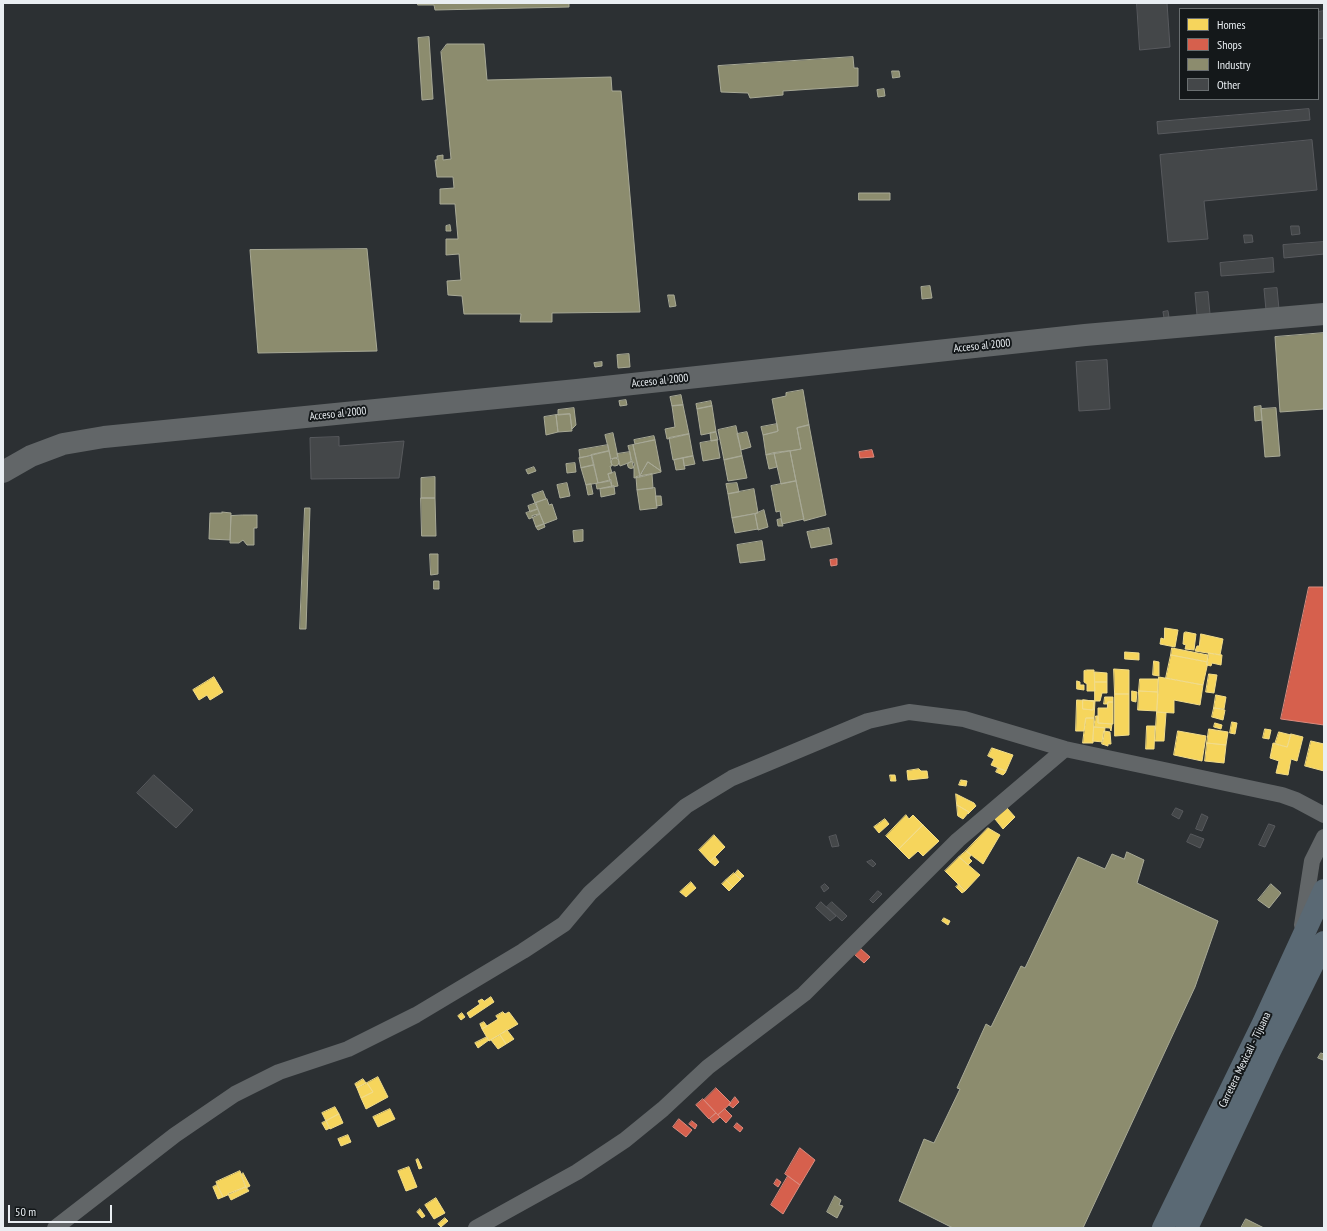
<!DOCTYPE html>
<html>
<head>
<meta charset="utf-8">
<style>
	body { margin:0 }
	#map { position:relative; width:1327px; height:1231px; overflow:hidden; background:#2c3033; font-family:"PT Sans Narrow",sans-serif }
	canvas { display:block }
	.frame { position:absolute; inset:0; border:4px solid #e9eef2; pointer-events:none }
	.legend { position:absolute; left:1179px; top:8px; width:140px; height:92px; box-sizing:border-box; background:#14181a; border:1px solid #696e70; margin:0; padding:5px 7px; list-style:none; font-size:12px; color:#e9eef2 }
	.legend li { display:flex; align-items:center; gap:8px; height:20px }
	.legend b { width:20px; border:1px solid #696e70 }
	.scale { position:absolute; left:8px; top:1205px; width:104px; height:18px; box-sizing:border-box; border:2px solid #e9eef2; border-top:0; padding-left:5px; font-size:12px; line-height:14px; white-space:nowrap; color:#e9eef2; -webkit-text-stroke:3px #14181a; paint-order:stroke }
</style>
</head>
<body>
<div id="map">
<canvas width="1327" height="1231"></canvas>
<div class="frame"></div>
<ul class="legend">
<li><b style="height:11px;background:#f6d55c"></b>Homes</li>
<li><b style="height:11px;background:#d6604d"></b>Shops</li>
<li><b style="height:11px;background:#8c8c6e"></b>Industry</li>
<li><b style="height:11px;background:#444749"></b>Other</li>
</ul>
<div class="scale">50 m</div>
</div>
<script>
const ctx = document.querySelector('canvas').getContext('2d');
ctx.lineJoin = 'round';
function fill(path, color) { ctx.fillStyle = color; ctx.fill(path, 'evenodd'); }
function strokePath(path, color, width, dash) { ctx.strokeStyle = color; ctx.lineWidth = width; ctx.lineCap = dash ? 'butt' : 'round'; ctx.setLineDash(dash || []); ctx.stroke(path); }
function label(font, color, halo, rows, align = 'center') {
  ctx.font = font + ' "PT Sans Narrow",sans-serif'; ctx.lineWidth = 4; ctx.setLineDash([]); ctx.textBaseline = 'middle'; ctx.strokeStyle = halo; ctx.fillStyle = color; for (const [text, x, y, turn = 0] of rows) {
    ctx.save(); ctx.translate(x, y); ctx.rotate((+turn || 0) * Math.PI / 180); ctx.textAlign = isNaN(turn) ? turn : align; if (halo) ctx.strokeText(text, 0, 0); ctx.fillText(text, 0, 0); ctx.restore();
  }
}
const homes = new Path2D(`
	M1165,628L1178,630L1175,647L1160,644L1161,638L1164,639Z
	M1186,632L1196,634L1194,650L1185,649L1186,645L1183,644L1184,633Z
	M1201,634L1223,639L1220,655L1195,651L1197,646H1199Z
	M1172,648L1208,655L1207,662L1171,655Z
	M1125,652L1139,653V660L1125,659Z
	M1209,653L1222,655L1221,665L1212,663L1211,666L1207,665Z
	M1171,655L1208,662L1203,685L1166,678Z
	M1154,661L1159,662V676L1153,675Z
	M1114,669L1129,670V694H1115Z
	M1087,670H1094L1095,691H1087V684L1084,682V671Z
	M1095,672L1107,673V682H1095Z
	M1209,674L1217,675L1214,693L1206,692Z
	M214,677L223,692L210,700L207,695L199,700L193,690Z
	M1159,677L1203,685L1200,705L1174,700V713L1157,712Z
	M1140,679H1158V692L1139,691Z
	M1077,681L1080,682V685H1084V690L1077,689Z
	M1095,682H1107V693H1102L1100,701H1095Z
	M1132,691L1137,692L1136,702L1132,701Z
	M1139,691L1158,692L1157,711L1138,710Z
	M1115,694H1129V735L1115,736Z
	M1216,695L1226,697L1224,709L1214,708Z
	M1105,697H1113V702H1108V704H1104Z
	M1077,700L1095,701L1094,718H1086L1084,731H1076ZM1083,700L1094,701L1093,710L1083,709Z
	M1083,700L1094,701L1093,710L1083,709Z
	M1108,702H1113V724L1098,723V708H1107Z
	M1214,708L1225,710L1223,720L1212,717Z
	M1157,712L1166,713L1164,741H1155Z
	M1096,716H1098V723L1112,724L1111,731L1110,728L1094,727Z
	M1086,718H1094L1093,743H1083Z
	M1232,722L1237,723L1235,734L1230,733Z
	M1215,723L1222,725L1221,729L1214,727Z
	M1147,726H1155L1154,749H1146Z
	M1094,727L1105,728L1103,742L1093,741Z
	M1209,729L1228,732L1226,745L1207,743Z
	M1265,729L1271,730L1269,739L1263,738Z
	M1104,731L1110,732L1111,744H1108V746L1102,744Z
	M1178,731L1206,736L1202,761L1174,755Z
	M1279,732L1291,735L1287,747L1275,744Z
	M1291,734L1303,737L1297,761L1291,759L1288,775L1276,773L1279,761L1270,758L1273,743L1287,747Z
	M1311,741L1324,744V771L1305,766Z
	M1207,743L1226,745L1224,763L1205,761Z
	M992,748L1013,755L1006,771L991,765L994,759L988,756Z
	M998,768L1006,771L1005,773L1003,775L996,772Z
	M919,769L921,771H927L928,778L908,780L907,771Z
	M890,775H895L896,781H891Z
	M961,780L967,781L966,786L959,785Z
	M956,794L974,803L976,806L968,814L969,812L957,805Z
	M957,805L969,812L963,819L958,816Z
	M1007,808L1015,817L1003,829L995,819Z
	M906,815L909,819L913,815L923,825L899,849L886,836Z
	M885,819L889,824L879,833L874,827Z
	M923,825L939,841L923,856L918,851L909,859L899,849Z
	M988,828L1000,835L983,864L966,851Z
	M714,835L725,847L710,862L699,850Z
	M966,851L971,855L969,858L972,861L968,865L959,857Z
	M715,857L719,862L715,866L710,862Z
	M959,857L980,875L965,891L945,871Z
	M738,870L744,876L740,879L735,874Z
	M734,873L741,879L733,887L726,880Z
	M726,880L733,887L729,891L722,884Z
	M691,882L696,888L686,897L680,892Z
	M959,884L965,891L962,893L956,887Z
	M944,918L950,921L948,925L942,921Z
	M491,997L494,1002L470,1018L467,1013L480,1004L478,1001L482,999L484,1001Z
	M503,1012L505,1014L509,1012L518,1024L489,1041L482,1029L498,1019L496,1016Z
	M462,1013L465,1017L461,1020L458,1016Z
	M484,1022L487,1026L482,1029L480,1024Z
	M507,1030L514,1039L506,1044L500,1035Z
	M500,1035L506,1044L498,1049L491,1040Z
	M487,1037L489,1040L478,1048L475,1043Z
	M378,1077L388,1097L366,1109L361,1098L373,1092L367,1083Z
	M363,1079L366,1083L357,1088L355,1084Z
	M367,1083L373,1092L361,1098L357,1088Z
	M335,1107L339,1114L326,1121L322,1113Z
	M390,1109L395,1119L378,1127L373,1117Z
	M339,1114L343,1123L330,1129L326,1121Z
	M326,1121L330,1128L326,1130L322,1123Z
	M348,1135L351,1142L341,1146L338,1139Z
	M418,1159L422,1168L419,1169L416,1160Z
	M409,1167L417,1187L406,1191L398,1171Z
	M240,1171L246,1187L223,1197L216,1182Z
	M243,1173L250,1186L246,1188L241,1175Z
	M217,1185L223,1197L218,1199L213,1187Z
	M246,1187L249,1191L231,1200L228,1194Z
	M436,1198L445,1213L434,1219L425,1205Z
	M420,1209L425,1216L422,1218L417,1212Z
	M445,1218L448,1221L441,1227L438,1224Z`);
const shops = new Path2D(`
	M872,450L874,457L860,458L859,452Z
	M837,559V565L831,566L830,560Z
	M1309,587H1324V725L1281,719Z
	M861,949L870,957L864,963L855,955Z
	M716,1088L731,1103L718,1115L704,1100Z
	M735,1097L739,1102L733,1108L729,1105Z
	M703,1099L716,1113L709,1119L696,1105Z
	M725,1109L732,1116L726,1123L718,1115Z
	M716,1113L720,1117L713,1123L710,1119Z
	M679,1119L692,1130L686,1137L673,1127Z
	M692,1121L697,1125L695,1129L689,1124Z
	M737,1123L743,1128L740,1132L734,1127Z
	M800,1148L815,1160L800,1185L785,1174Z
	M788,1176L800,1185L783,1214L771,1205Z
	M777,1179L781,1182L778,1187L774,1184Z`);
const industry = new Path2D(`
	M418,3H569V7L435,10L434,5H418Z
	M429,37L433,99L422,100L418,38Z
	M447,44H484L487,80L611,77L612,91H621L640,312L552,313V322H520L521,314H464L462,296L448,295L447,281L461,280L459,254L446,255V239H458L455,204H440V189L454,188L453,177H437L435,160H437V156L443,155V160L451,159L441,52Z
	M853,57L854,68H858V86L783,91V95L750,98L748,93L721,92L718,66Z
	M892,71H899L900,77L893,78Z
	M884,89L885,96L878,97L877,90Z
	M859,193H890V200H859Z
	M450,225L451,231H446V226Z
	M367,249L377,351L258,353L250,250Z
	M930,286L932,298L922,299L921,287Z
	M668,295H674L676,306L670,307Z
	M1324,333V409L1280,412L1275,337Z
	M629,354L630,367L618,368L617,355Z
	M602,362V366L595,367L594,363Z
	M803,390L809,425L797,428L801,449L766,455L763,435L778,431L772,399L786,396V393Z
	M681,395L683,405L672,406L670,397Z
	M626,400L627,405L620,406L619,401Z
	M711,401L712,406L697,409L696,404Z
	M683,405L689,434L667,439L665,429L675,427L672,406Z
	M712,406L716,432L701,435L697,409Z
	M1261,406L1262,420L1255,421L1254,407Z
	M574,408L576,425L572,429L570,414L558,415V410Z
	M1276,408L1280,456L1265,457L1261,409Z
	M570,414L572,431L558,432L556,415Z
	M556,415L558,432L546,435L544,417Z
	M777,424L778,431L776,432L763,435L761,427Z
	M809,425L826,515L804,521L790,451L801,449L797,428Z
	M736,426L742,456L724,460L718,430Z
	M716,432L718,440L711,441L710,433Z
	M747,432L751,447L741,450L737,434Z
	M613,433L618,457L611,459L605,435Z
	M689,434L693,456L673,460L669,438Z
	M654,436L655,440L635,444L634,440Z
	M655,440L661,471L648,462L640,475L633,445Z
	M717,440L720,458L703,461L700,443Z
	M608,445L609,451L580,458L579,450Z
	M633,445L640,477L634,478V469L628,446Z
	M609,451L612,466H610L612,473L608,474L610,481L598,483L591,455Z
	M790,451L796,481L781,484L774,453Z
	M630,452L631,462L620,466L617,454Z
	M774,453L777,467L769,469L766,455Z
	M592,456L594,465L581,468L579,458Z
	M693,456L695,464L684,466L683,458Z
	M742,456L747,478L728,481L724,460Z
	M611 462a4 4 0 1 1 8 0a4 4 0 1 1-8 0Z
	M683,458L685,469L676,470L674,460Z
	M627.5 465a3.5 3.5 0 1 1 7 0a3.5 3.5 0 1 1-7 0Z
	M648,462L661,471V472L640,477Z
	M575,463L576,472L567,473L566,464Z
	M594,465L598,483L586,485L581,468Z
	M534,467L536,471L528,474L526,470Z
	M615,472L618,486L612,487L608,474Z
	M652,474L653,488L637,490L636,477Z
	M435,477V498H421V478Z
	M611,480L612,487L597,489L596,484Z
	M796,481L804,519L782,524L780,511L776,512L771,486Z
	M567,483L570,496L560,498L557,485Z
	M737,483L739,492L728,494L726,484Z
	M591,484L593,494L588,495L586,485Z
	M614,486L615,494L601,497L600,489Z
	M655,488L657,508L640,510L637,490Z
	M754,489L758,513L732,518L728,494Z
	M543,491L546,499L535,503L532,495Z
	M656,496H661L662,505L657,506Z
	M421,498H435L436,536H422Z
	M547,499L549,505L552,504L557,519L544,524L535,503Z
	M536,503L538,509L530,512L528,506Z
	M305,508H310L306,629H300Z
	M538,509L540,514L529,519L526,513Z
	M764,510L768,527L758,530L755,514Z
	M222,512L231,513L230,540L209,539L210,513H222Z
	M540,514L544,524L536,527L532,516Z
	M755,514L758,529L735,533L732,518Z
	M243,515H257V528H254V545H247L243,540L239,543H230L231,516Z
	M781,519L783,526H778L777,520Z
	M544,524L545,527L538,530L536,527Z
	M829,528L832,544L811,548L807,532Z
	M583,530V541L574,542L573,531Z
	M762,541L765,560L740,563L737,545Z
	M430,554H438V574L431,575Z
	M434,581H439V589H434Z
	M1127,852L1144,860L1137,883L1218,921L1195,987L1083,1228H953L899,1201L924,1139L934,1143L960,1089L957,1088L986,1024L991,1027L1021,966L1025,968L1078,857L1105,869L1112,854L1124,859Z
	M1271,884L1281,893L1269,908L1258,900Z
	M1321,1053L1324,1054L1323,1060L1318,1058Z
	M835,1196L841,1200L839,1205L843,1206L837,1218L827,1212Z
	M1246,1219L1264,1228H1241Z`);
const building = new Path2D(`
	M1137,3H1167L1170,47L1140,50Z
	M1324,11V38L1318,39V12Z
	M1309,109L1310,120L1158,134L1157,122Z
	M1312,140L1317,190L1204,201L1208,239L1168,242L1160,155Z
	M1291,226H1299L1300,234L1292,235Z
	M1244,235H1252L1253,242L1245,243Z
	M1324,242V254L1284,258L1283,245Z
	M1273,258L1274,272L1221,276L1220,263Z
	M1277,288L1279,309L1266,310L1264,289Z
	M1208,292L1210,314L1197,315L1195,293Z
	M1168,311L1169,317L1164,318L1163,312Z
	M1107,360L1110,409L1079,411L1076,362Z
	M339,437V446L404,441L399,478L311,479L310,438Z
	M154,775L193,810L176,828L137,793Z
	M1176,808L1183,811L1179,819L1172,815Z
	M1202,814L1208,817L1202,831L1196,829Z
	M1269,824L1275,826L1265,847L1259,845Z
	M1191,834L1204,839L1200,848L1187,842Z
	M836,835L839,846L832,847L829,837Z
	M872,860L876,864L873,867L867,862Z
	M825,884L829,888L824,892L821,887Z
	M878,891L882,894L873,903L870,900Z
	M821,902L836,916L830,921L816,908Z
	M832,902L847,916L842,921L827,907Z`);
const street = new Path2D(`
	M1302,925L1312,861L1324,837
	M55,1228L175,1135L235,1094L279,1072L348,1049L416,1015L523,951L564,924L590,893L686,806L732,778L868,721L909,712L964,719L1065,749L1282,795L1296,800L1324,815
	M476,1228L577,1172L625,1140L663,1109L708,1067L804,994L958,840L1065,749`);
const secondary = new Path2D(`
	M3,472L31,456L63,444L104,437L577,390L1085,335L1324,314`);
const highway = new Path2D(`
	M1163,1228L1263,1023L1324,890
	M1187,1228L1270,1051L1324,942`);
const streetNames = [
	["Acceso al 2000",982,346,-6],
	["Acceso al 2000",660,381,-6],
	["Acceso al 2000",338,414,-6],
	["Carretera Mexicali - Tijuana",1245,1060,-64]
];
fill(homes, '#f6d55c');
strokePath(homes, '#f2dc89', 1);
fill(shops, '#d6604d');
strokePath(shops, '#dc8b7e', 1);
fill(industry, '#8c8c6e');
strokePath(industry, '#a8a996', 1);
fill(building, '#444749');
strokePath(building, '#585a5e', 1);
strokePath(street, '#626668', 16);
strokePath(secondary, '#626668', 22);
strokePath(highway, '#5a6974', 22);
label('11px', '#e9eef2', '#14181a', streetNames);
</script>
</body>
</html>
